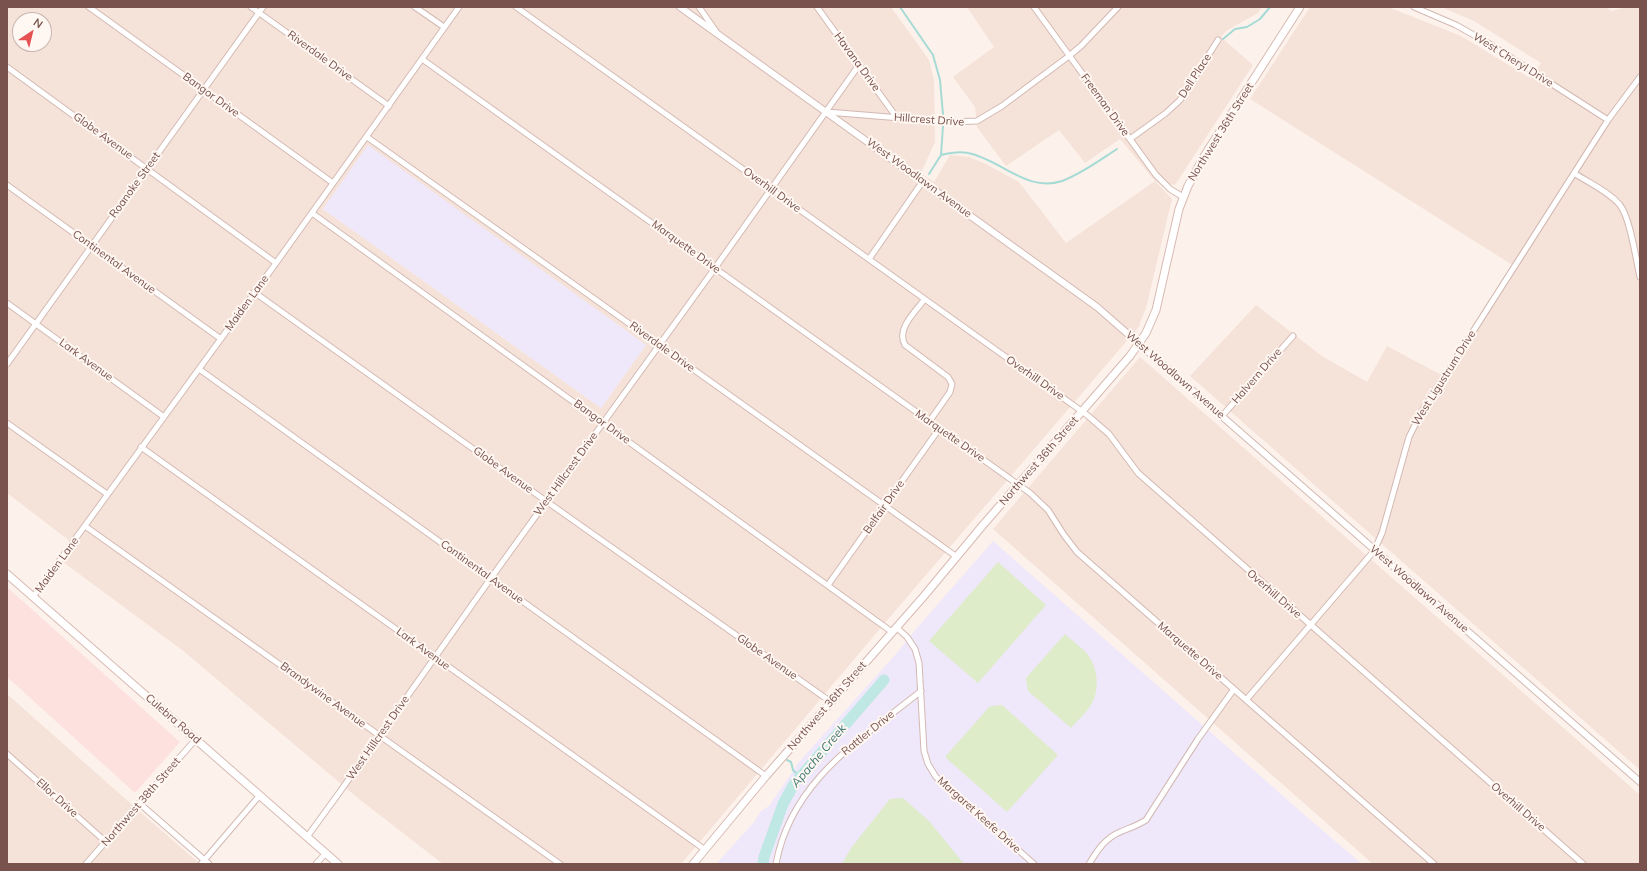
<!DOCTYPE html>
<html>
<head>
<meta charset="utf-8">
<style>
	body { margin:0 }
	#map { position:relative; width:1647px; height:871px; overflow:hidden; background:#fdf2eb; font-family:Mulish,sans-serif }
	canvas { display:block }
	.frame { position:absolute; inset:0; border:8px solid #79524d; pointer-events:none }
	.north { position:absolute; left:12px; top:12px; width:40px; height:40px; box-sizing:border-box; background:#fff7f2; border:1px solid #c9b5b0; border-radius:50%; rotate:35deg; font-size:11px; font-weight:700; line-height:16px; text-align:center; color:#79524d }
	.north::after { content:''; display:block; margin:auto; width:14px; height:18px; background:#e65154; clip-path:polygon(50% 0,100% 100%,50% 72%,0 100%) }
</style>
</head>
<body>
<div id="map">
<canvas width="1647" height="871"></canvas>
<div class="frame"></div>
<div class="north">N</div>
</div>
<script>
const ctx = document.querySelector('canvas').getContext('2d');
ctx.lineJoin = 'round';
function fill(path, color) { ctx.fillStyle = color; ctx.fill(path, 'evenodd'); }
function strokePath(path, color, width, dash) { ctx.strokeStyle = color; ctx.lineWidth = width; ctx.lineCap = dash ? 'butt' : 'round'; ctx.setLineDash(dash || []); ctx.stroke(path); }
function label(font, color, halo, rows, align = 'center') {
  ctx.font = font + ' Mulish,sans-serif'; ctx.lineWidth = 4; ctx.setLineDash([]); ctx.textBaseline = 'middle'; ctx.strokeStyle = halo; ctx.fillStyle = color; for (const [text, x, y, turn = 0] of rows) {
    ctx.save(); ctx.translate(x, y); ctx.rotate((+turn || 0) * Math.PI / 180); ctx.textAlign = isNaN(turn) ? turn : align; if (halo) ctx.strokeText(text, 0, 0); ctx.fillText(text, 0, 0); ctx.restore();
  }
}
const residential = new Path2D(`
	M7,7H891L929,60L934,80L935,142L921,173L934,182L950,155L969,157L984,163L1019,182L1066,243L1155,181L1120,139L1085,163L1059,130L1006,166L977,127L975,107L953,77L994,47L967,7H1262L1258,13L1226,31L1221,37L1253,65L1175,185L1155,181L1172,199L1146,308L1138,328L895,611L681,864H443L359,799L182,650L63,562L75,545L7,493ZM20,20H44V44H20ZM368,146L646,345L601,408L323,209Z
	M1310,7H1388L1461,36L1530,78L1541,63L1474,21L1441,7H1607L1611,11L1628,7H1640V770L1190,376L1256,305L1322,356L1367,382L1387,346L1447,378L1517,268L1250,99Z
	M1140,357L1640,795V864H1373L993,529Z
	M7,694L130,803L200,864H7Z`);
const commercial = new Path2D(`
	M7,587L180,742L135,793L7,677Z`);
const education = new Path2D(`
	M368,145L646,345L601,408L323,209Z
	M993,541L1315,824L1362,864H716L754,822L761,811L769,806L799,762L823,735L896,654L916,629Z`);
const green = new Path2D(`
	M998,562L1046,605L978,683L929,641Z
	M1065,634C1072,641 1082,647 1088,655C1098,669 1100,690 1091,705C1086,713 1077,721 1071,728L1028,691L1026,678Z
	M1002,705L1058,755L1007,812L945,757L990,706Z
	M903,798L929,821L964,864H842L851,848L890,799Z`);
const stream = new Path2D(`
	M900,7L933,55L940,80L943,114
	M1223,39L1235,29L1247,27L1260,19L1270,7
	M941,155C949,153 959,151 968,153C1000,159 1027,193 1062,181C1081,174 1100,160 1117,149
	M929,174L941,155L943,126
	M787,760L791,762L793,770L800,777`);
const river = new Path2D(`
	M763,864L764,857L783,804L794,784L884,680`);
const minor = new Path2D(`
	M89,7L333,183
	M251,7L389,106
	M415,7L444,27
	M516,7L1087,415L1109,434L1138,473L1583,864
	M699,7L717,33
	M817,7L897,118
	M1034,7L1156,175L1170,189L1183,197
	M1414,7L1456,25L1488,43L1608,120
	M422,59L1030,493L1048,510L1064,535L1077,552L1434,864
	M7,67L276,263
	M827,112L950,122L977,121L1002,106L1069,56L1081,46L1118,7
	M367,137L957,557
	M1130,139L1166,113L1180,100L1218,40
	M1574,173C1589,183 1608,191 1620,205C1630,218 1636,259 1640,277
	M7,185L221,339
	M312,213L892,632
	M869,259L923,181
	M254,292L546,501L831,702
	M924,300C915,312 896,329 905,345L948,377L952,384L950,392L929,422
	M7,303L164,417
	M7,364L263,7
	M199,369L766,776
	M1222,416L1293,336
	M7,423L107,494
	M141,447L704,849
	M85,526L560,864
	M828,585L939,429
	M33,597L276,263L459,7
	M896,627L907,637L915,649L919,663L924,751L928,764L936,777L1034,864
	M1246,700L1374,551L1382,533L1409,437L1421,413L1608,120L1640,77
	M7,754L106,842
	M139,803L209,864
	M307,837L339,793L491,578L715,268L859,65
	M86,864L196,739
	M201,864L260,795
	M316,864L326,853
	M776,864C791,781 860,740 921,691
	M1089,864C1097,851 1105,838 1120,832C1129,828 1137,826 1146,820L1198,739L1234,689`);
const tertiary = new Path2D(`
	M680,7L1097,307L1640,782`);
const secondary = new Path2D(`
	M7,574L338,864
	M693,864L766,776L924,596L983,525L1130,356L1146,333L1156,310L1179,209L1188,186L1203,158L1300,7`);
const streetNames = [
	["Riverdale Drive",320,56,36],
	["West Cheryl Drive",1513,60,32],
	["Havana Drive",857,62,54],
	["Dell Place",1195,76,-57],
	["Bangor Drive",211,95,36],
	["Freeman Drive",1105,105,54],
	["Hillcrest Drive",929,120,4],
	["Northwest 36th Street",1221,132,-58],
	["Globe Avenue",103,136,36],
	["West Woodlawn Avenue",919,178,36],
	["Roanoke Street",135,185,-54],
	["Overhill Drive",772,190,36],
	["Marquette Drive",686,247,36],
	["Continental Avenue",114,262,36],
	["Maiden Lane",247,303,-54],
	["Riverdale Drive",662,347,36],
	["Lark Avenue",86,360,36],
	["West Woodlawn Avenue",1175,375,41],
	["Halvern Drive",1257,376,-49],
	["Overhill Drive",1035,378,35],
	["West Ligustrum Drive",1444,378,-58],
	["Bangor Drive",602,422,36],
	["Marquette Drive",950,436,35],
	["Northwest 36th Street",1039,461,-49],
	["Globe Avenue",503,470,36],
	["West Hillcrest Drive",566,474,-54],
	["Belfair Drive",884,507,-55],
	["Maiden Lane",57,565,-54],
	["Continental Avenue",482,572,36],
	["West Woodlawn Avenue",1419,589,41],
	["Overhill Drive",1274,594,41],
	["Lark Avenue",423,649,36],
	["Marquette Drive",1190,651,41],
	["Globe Avenue",767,657,35],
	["Brandywine Avenue",323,695,36],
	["Northwest 36th Street",827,706,-49],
	["Culebra Road",173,719,41],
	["Rattler Drive",868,733,-39],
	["West Hillcrest Drive",378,738,-55],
	["Ellor Drive",57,798,42],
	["Northwest 38th Street",141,802,-49],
	["Overhill Drive",1518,807,41],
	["Margaret Keefe Drive",979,815,42]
];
const waterNames = [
	["Apache Creek",819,756,-50]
];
fill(residential, '#f5e2d9');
fill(commercial, '#fde1df');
fill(education, '#efe7fa');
fill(green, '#dfecc9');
strokePath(stream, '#a5dad5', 2);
strokePath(river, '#bfe8e4', 11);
strokePath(minor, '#d3b9b3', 7);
strokePath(tertiary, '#d3b9b3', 8);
strokePath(secondary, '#d8bab3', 9);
strokePath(minor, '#fff', 5);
strokePath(tertiary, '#fff', 6);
strokePath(secondary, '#fff', 7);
label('11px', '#79524d', '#fff7f2', streetNames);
label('italic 12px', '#3c7672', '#fff7f2', waterNames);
</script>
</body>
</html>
